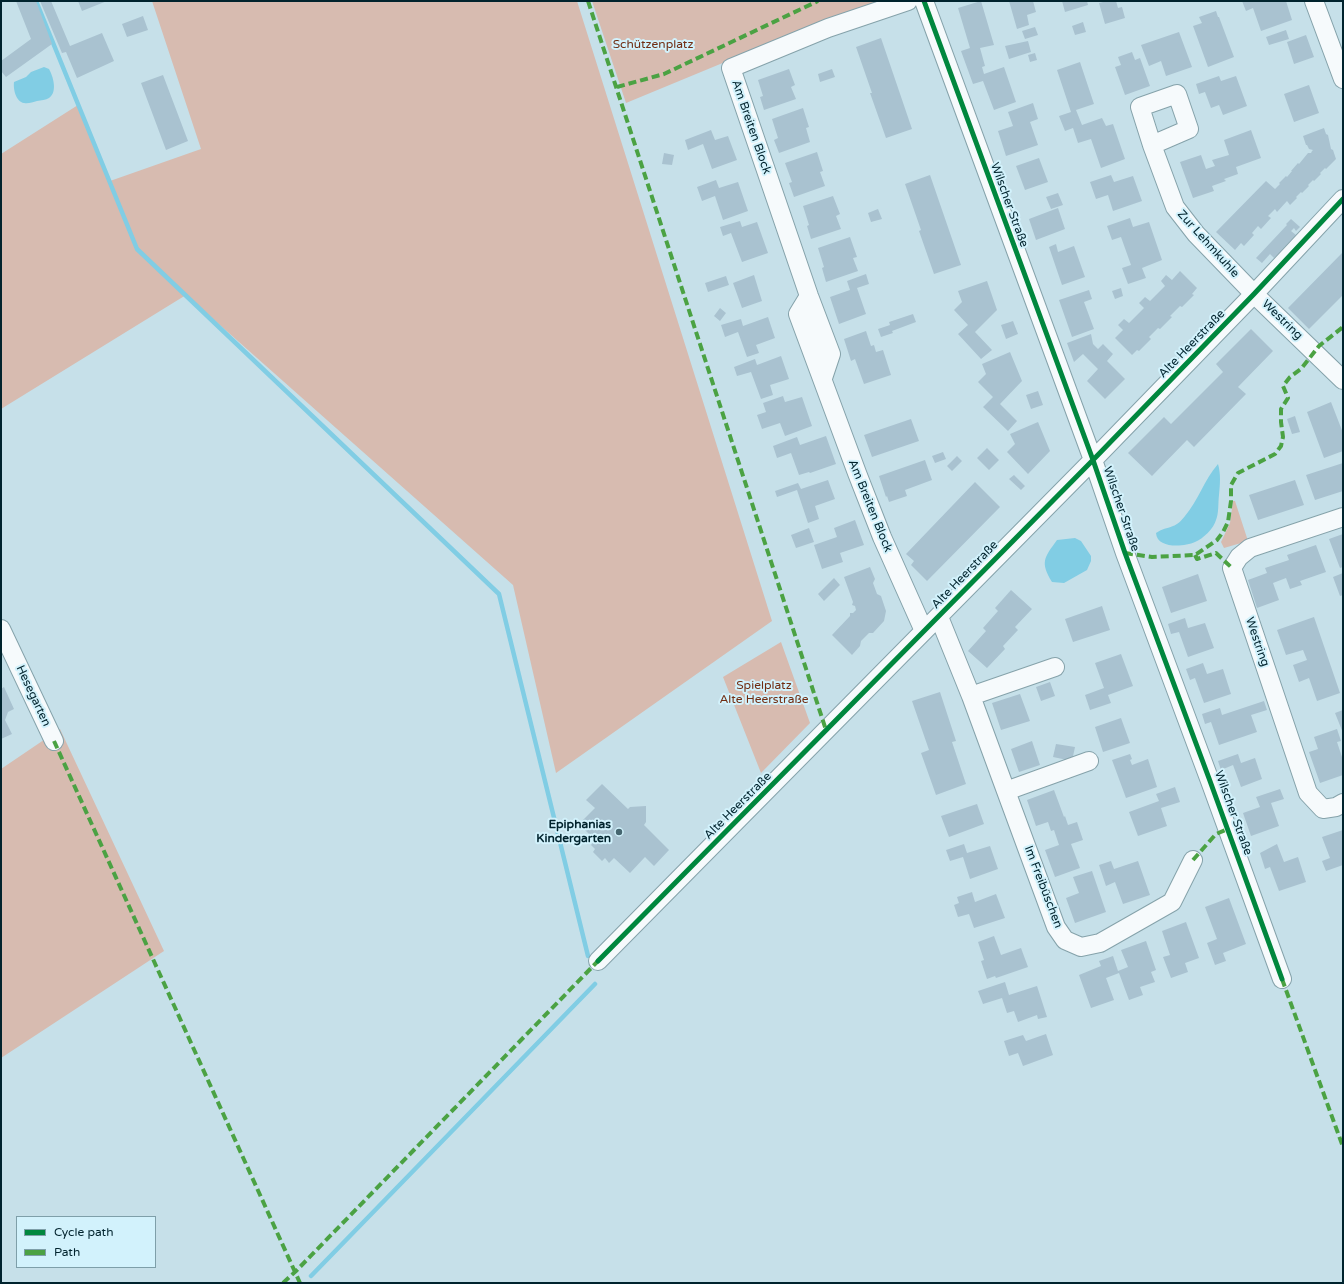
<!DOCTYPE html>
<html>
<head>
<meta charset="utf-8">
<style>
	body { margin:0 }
	#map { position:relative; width:1344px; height:1284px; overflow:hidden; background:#c6e0e9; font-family:"Varela Round",sans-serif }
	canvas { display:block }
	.frame { position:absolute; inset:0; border:2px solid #00232d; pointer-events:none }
	.legend { position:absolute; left:16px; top:1216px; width:140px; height:52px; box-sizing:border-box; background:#d2f2fc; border:1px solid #7e9fa9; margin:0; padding:5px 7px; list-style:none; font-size:12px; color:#00232d }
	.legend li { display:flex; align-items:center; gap:8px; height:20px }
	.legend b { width:20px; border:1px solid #7e9fa9 }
</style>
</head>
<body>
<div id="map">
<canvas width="1344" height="1284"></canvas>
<div class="frame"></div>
<ul class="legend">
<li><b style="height:5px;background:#00873e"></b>Cycle path</li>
<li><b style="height:5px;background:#4ba243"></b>Path</li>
</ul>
</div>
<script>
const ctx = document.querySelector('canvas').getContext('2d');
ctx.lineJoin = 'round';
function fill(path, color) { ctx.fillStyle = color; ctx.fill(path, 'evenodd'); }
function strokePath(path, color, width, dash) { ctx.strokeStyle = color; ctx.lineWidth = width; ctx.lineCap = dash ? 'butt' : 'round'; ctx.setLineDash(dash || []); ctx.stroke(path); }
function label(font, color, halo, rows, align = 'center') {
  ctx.font = font + ' "Varela Round",sans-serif'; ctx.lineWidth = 4; ctx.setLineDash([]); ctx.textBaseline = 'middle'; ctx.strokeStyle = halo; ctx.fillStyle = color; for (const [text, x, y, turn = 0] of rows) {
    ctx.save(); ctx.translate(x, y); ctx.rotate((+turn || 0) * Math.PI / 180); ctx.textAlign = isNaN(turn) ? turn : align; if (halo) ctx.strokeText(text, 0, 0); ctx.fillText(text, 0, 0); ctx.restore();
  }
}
const green = new Path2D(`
	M152,1H577L772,621L556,773L513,585L186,295L1,409V154L78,105L110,181L201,149Z
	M592,1H884L800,31L626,103Z
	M1233,501H1235L1248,541L1224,548L1221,542L1230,523Z
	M781,642L810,723L761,773L723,677Z
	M60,729L164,951L1,1058V769Z`);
const water = new Path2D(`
	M44,67L49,69C53,76 58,92 49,98C46,100 41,100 37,101C33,102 28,104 24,103C16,102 13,89 14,82L26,77L31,72Z
	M1218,464C1221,474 1220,485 1219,495C1218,503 1219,513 1216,520C1214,528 1203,539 1195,542C1184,547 1157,549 1156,533C1163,528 1166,529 1173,526C1177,525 1182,520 1185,516C1198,501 1204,480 1218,464Z
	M1075,538L1081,541L1091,556V561L1087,570L1064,583L1052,582C1040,562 1044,558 1057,540Z`);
const stream = new Path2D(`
	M36,1L137,249L499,594L588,956
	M311,1276L595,984`);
const building = new Path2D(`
	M16,1H36L52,44L6,77L1,71V61L31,39Z
	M40,1H51L70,46L102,33L114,61L77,78L66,52L62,53Z
	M78,1H107L82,11Z
	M981,1L994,45L980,48L985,66L982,67L984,74L1004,67L1016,102L994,110L983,81L973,84L961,51L970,48L958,8Z
	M1009,1H1033L1036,12L1027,15L1029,25L1017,29Z
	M1062,1H1087L1088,5L1065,12Z
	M1107,1H1116L1118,8L1122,7L1125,18L1105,24L1099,3Z
	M1242,1H1263L1264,2L1286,1L1292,20L1261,31L1253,8L1246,11Z
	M1216,11L1218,17H1219L1234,57L1208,67L1193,26L1202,23L1199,17Z
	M143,16L148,30L127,37L122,24Z
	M1083,22L1086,32L1075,35L1072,26Z
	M1035,27L1038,35L1025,39L1022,31Z
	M1286,30L1289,39L1269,45L1266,37Z
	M1179,32L1192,67L1166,76L1161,61L1149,66L1141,45Z
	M1306,35L1314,57L1294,64L1287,42Z
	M881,38L912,129L886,138L870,93H872L856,47Z
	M1028,41L1031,52L1009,59L1005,46Z
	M1132,52L1135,60L1140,58L1150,86L1125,95L1115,67L1121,65L1118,57Z
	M1035,53L1037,60L1030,62L1028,55Z
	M1080,62L1094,104L1076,110L1082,125L1102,118L1106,126L1113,124L1125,159L1101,168L1091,139L1078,143L1073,128L1065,131L1059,116L1071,112L1057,70Z
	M789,69L795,85L791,87L796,99L764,110L760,97L763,96L758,80Z
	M832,69L835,77L820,82L818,74Z
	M163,75L188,141L166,150L141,83Z
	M1219,76L1221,81L1236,76L1247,106L1223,115L1219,105L1211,108L1205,92L1199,94L1196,84Z
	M1309,85L1319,113L1294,122L1284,94Z
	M1033,103L1038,119L1030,122L1038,145L1006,156L998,131L1013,126L1008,112Z
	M803,108L809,127L806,128L810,142L779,153L774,140L778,138L772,119Z
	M1324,128L1326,134L1328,135L1331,149L1333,150L1336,159L1326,169L1325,168L1320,173L1321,174L1314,181L1313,180L1308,185L1309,186L1302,193L1301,192L1296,197L1297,198L1290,205L1287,201L1277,212L1275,209L1268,216L1271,218L1261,229L1258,226L1252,233L1254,235L1244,246L1241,243L1235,250L1216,232L1266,181L1275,189L1280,184L1279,183L1286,176L1287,177L1292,171H1291L1298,163L1299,164L1308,153H1311L1312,151L1313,150L1309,149L1307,145H1306L1303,136Z
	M711,130L715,140L728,136L737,160L712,169L703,144L688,150L685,140Z
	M1251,130L1261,158L1236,167L1238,174L1224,179L1226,181L1212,186L1214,191L1193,198L1180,162L1201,155L1206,169L1215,166L1212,160L1229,155L1224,140Z
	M817,152L823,171L820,172L825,186L794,197L789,183L792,182L785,163Z
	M664,153L674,155L672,165L662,164Z
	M1039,158L1048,182L1025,190L1016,166Z
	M930,175L961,265L934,274L919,231L921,230L905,184Z
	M1111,175L1114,182L1133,176L1142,201L1113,211L1108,195L1096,199L1090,182Z
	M716,180L719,188L738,182L748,211L723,220L715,196L702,201L697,187Z
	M1058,193L1063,205L1051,209L1046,197Z
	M833,196L840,214L836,216L841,229L811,239L807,226L809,225L803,206Z
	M1058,208L1065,229L1036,240L1029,219Z
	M878,209L882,219L871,222L868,213Z
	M1130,218L1133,227L1149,222L1162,260L1142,268L1146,278L1128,284L1122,268L1131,265L1121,237L1112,240L1107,226Z
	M1291,219L1300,227L1296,231L1294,228L1291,231L1296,235L1274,258L1270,254L1262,263L1256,258L1287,225L1286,224Z
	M740,221L742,227L757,222L768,253L742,262L731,233L723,236L720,227Z
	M850,237L857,257L853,258L858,271L826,282L822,268L824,267L818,248Z
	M1056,244L1058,252L1074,246L1085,277L1062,285L1049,247Z
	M1343,252V295L1309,329L1288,308Z
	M1180,271L1197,288L1192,294L1194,295L1182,307L1180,306L1170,316L1172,317L1160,329L1158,328L1149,337L1151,339L1139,351L1137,350L1132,355L1115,338L1123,330L1118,325L1124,319L1129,323L1144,308L1139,303L1145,297L1150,301L1165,286L1161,281L1166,275L1172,280Z
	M866,274L869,284L857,288L866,314L839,324L830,297L850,290L847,281Z
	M754,275L762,301L742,308L733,283Z
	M726,276L729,285L708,292L705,283Z
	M987,281L997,310L975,332L992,350L981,359L958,334L968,325L954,310L962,302L958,291Z
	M1121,288L1123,296L1115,299L1112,291Z
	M1089,290L1092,299L1084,302L1094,329L1072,337L1059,300Z
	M720,308L726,313L720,321L714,316Z
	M913,314L916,322L892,331L893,333L881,337L878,329L890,325L889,322Z
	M768,317L775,338L756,345L759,353L747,357L738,332L725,337L721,325L741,319L743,326Z
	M1013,321L1018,334L1006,339L1001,325Z
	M1251,329L1273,351L1238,387L1246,394L1194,447L1187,440L1152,476L1128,453L1164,417L1171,424L1223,372L1216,364Z
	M866,331L871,346L874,345L876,352L883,350L891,375L864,384L855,359L851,361L844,339Z
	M1091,334L1093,344L1098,349L1103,344L1113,354L1107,361L1125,379L1105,399L1087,381L1098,369L1083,354L1074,362L1067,343Z
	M1010,352L1022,381L1000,404L1017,421L1008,431L983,407L993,397L978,382L986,374L982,364Z
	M781,356L789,379L770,385L773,395L761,399L751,372L737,376L734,367L755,359L757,365Z
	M1038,391L1043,405L1031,409L1026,395Z
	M783,396L785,402L802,397L812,426L785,436L780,423L762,429L757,415L766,412L763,403Z
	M1331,402L1343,433V451L1324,458L1307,412Z
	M1295,416L1300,432L1292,434L1287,419Z
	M911,419L919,441L872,457L864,435Z
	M1038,422L1050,451L1028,474L1007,452L1015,444L1010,434Z
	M826,436L836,464L810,473L809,472L799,475L791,453L777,458L773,446L797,437L800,445Z
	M987,448L999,460L989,470L977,458Z
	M943,452L946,459L935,463L932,456Z
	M957,456L962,461L952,471L947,466Z
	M925,460L932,480L905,490L907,496L889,502L887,496L886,497L879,476Z
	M1343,463V491L1315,500L1306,475Z
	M1014,475L1025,486L1021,490L1009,479Z
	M828,480L835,499L815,506L819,519L808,523L797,490L777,497L775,491L798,483L801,489Z
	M1295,480L1304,505L1258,520L1249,495Z
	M975,482L1000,507L927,581L911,565L914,561L906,554Z
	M855,520L864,545L840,553L843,562L822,569L814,545L837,537L834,528Z
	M809,528L814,542L796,548L791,535Z
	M1343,534V567L1340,568L1329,539Z
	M1316,545L1326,572L1300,581L1302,585L1290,589L1286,578L1273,583L1279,600L1257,608L1248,580L1267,573L1265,568L1289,560L1287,555Z
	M870,567L875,579L873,583L877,594L881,596L886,611L884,621L873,633H869L861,641L860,646L852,655L832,635L850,616V613H853L856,610L855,606L852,605L853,602L844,577Z
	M1343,573V595L1340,596L1333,577Z
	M1198,574L1207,601L1171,613L1162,587Z
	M834,578L840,585L824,601L818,594Z
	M1011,590L1032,609L1015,627L1018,630L1003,646L1005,649L987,668L968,651L986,631L983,628L998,611L995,608Z
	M1102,606L1110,630L1073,642L1065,619Z
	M1314,617L1340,693L1317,701L1309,678L1299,682L1293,665L1307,660L1303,650L1286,655L1277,630Z
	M1185,618L1188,628L1205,623L1214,648L1188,657L1179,632L1171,634L1168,624Z
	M1121,654L1133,686L1108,695L1111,703L1090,710L1085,695L1104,688L1095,663Z
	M1203,663L1207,674L1223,669L1231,694L1204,703L1195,678L1190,680L1186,669Z
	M1050,682L1055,696L1041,701L1036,687Z
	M4,687L14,709L8,712L5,720L12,734L1,739V689Z
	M940,692L956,741L952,742L966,784L936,795L921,753L929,750L912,701Z
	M1020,694L1030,721L1001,730L992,703Z
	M1264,701L1267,710L1251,715L1257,732L1219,745L1211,722L1205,724L1202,714L1220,708L1222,715Z
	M1343,710V733L1335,713Z
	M1121,718L1130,743L1103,752L1095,727Z
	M1337,729L1341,741L1337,742L1343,760V775L1320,783L1309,752L1318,749L1314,737Z
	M1032,741L1040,765L1019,772L1011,749Z
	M1056,744L1075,747L1072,761L1053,757Z
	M1130,754L1132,759L1130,760L1132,765L1148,759L1157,787L1126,798L1112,760Z
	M1238,754L1241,763L1255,758L1262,779L1241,787L1233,765L1221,770L1218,761Z
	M602,784L628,809L630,807L646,806V822L644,825L669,850L654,866L645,857L630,873L614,858L609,863L605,858L602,861L593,852L595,849L591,845L595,840L579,824L595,808L586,800Z
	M1175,787L1180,802L1161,808L1167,826L1138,836L1129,812L1159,801L1156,794Z
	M1280,789L1284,799L1271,803L1279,826L1251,836L1243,813L1260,807L1256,797Z
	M1054,790L1064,817L1065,816L1068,825L1077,822L1083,840L1071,844L1080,868L1055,877L1045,850L1059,845L1054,830L1051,831L1048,822L1036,826L1027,800Z
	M977,804L984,824L949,837L941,816Z
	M1343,830V865L1326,871L1322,861L1330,858L1322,837Z
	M964,844L967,853L990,846L998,869L970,879L963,857L950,861L946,850Z
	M1277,844L1284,862L1298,857L1306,882L1279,891L1270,867L1265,869L1260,853Z
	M1111,861L1114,869L1138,861L1150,895L1123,904L1115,882L1106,886L1099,865Z
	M1092,871L1106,912L1075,923L1066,898L1079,893L1073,877Z
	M972,892L975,902L996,894L1005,918L974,928L969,914L958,917L954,905L959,903L957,897Z
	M1229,898L1246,944L1223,953L1226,961L1215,965L1207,943L1217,939L1205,907Z
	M1186,922L1199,958L1185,963L1188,972L1171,978L1163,957L1170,955L1162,931Z
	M994,936L1001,955L1021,948L1028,967L996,978L995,976L987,979L981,961L984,960L978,942Z
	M1146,941L1156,970L1151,972L1155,982L1140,987L1143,995L1129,1000L1119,973L1106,978L1114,1000L1091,1008L1079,975L1101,966L1099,961L1113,956L1118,971L1128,967L1121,950Z
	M1005,982L1009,995L1037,986L1047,1017L1038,1019L1037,1015L1018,1022L1014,1011L1007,1013L1002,998L983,1004L978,991Z
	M1046,1034L1053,1055L1023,1066L1018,1053L1009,1056L1004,1041L1023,1035L1026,1041Z`);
const minor = new Path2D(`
	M924,1L1093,460L1125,553L1210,781L1282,979
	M1314,1L1343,79
	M1152,145L1140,107L1177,94L1189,129L1152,145L1175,207L1196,234L1254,294L1343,380
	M809,296L798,314L857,473L882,537L924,631
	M823,378L831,354L809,296L731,68L828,28L908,1
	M1343,517L1250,548L1239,557L1232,568L1308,793L1323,809L1336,807L1343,803
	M939,617L971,696L1056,927L1065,940L1081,947L1100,943L1172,902L1193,860
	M1,629L54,741
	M971,696L1055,667
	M1006,791L1089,761
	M598,961L1093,460L1254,294L1343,199`);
const quiet = new Path2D(`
	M588,1L826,730
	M617,87L664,74L818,1
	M1125,553L1152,557L1195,555L1217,540L1223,532L1228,522L1231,501V485L1238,473L1275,454L1281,446L1283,437L1281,422V409L1288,398L1283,386L1290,377L1301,369L1319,346L1343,327
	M1195,555L1197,559L1216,553L1232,568
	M54,741L300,1283
	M1193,860L1216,834L1228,829
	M1282,979L1343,1147
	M283,1283L296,1271L598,961`);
const cycleway = new Path2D(`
	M924,1L1093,460L1125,553L1210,781L1282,979
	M598,961L1093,460L1254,294L1343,199`);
const markers = [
	[619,832,4,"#45656f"]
];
const parkNames = [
	["Schützenplatz",653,45],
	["Spielplatz",764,686],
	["Alte Heerstraße",764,700]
];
const streetNames = [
	["Am Breiten Block",751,127,71],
	["Wilscher Straße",1009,205,70],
	["Zur Lehmkuhle",1208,244,48],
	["Westring",1282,320,44],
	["Alte Heerstraße",1192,344,-46],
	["Am Breiten Block",870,506,68],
	["Wilscher Straße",1121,509,71],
	["Alte Heerstraße",965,575,-46],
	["Westring",1257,642,71],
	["Hesegarten",33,696,65],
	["Alte Heerstraße",738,806,-45],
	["Wilscher Straße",1233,813,70],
	["Im Freibüschen",1043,887,69]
];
const poiNames = [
	["Epiphanias",611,825],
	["Kindergarten",611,839]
];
fill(green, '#d7bbb0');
fill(water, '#81cde4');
strokePath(stream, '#81cde4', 4.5);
fill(building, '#a9c2d0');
strokePath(minor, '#85a2aa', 20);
strokePath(minor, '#f6fafc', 18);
strokePath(quiet, '#4ba243', 4, [8, 4]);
strokePath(cycleway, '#00873e', 5);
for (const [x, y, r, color] of markers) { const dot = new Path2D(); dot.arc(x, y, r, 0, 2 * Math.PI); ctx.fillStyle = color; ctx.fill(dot); strokePath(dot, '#d2f2fc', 1.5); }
label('12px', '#712d12', '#d2f2fc', parkNames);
label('12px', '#00232d', '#d2f2fc', streetNames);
label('bold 12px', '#00232d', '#d2f2fc', poiNames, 'right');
</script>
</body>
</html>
